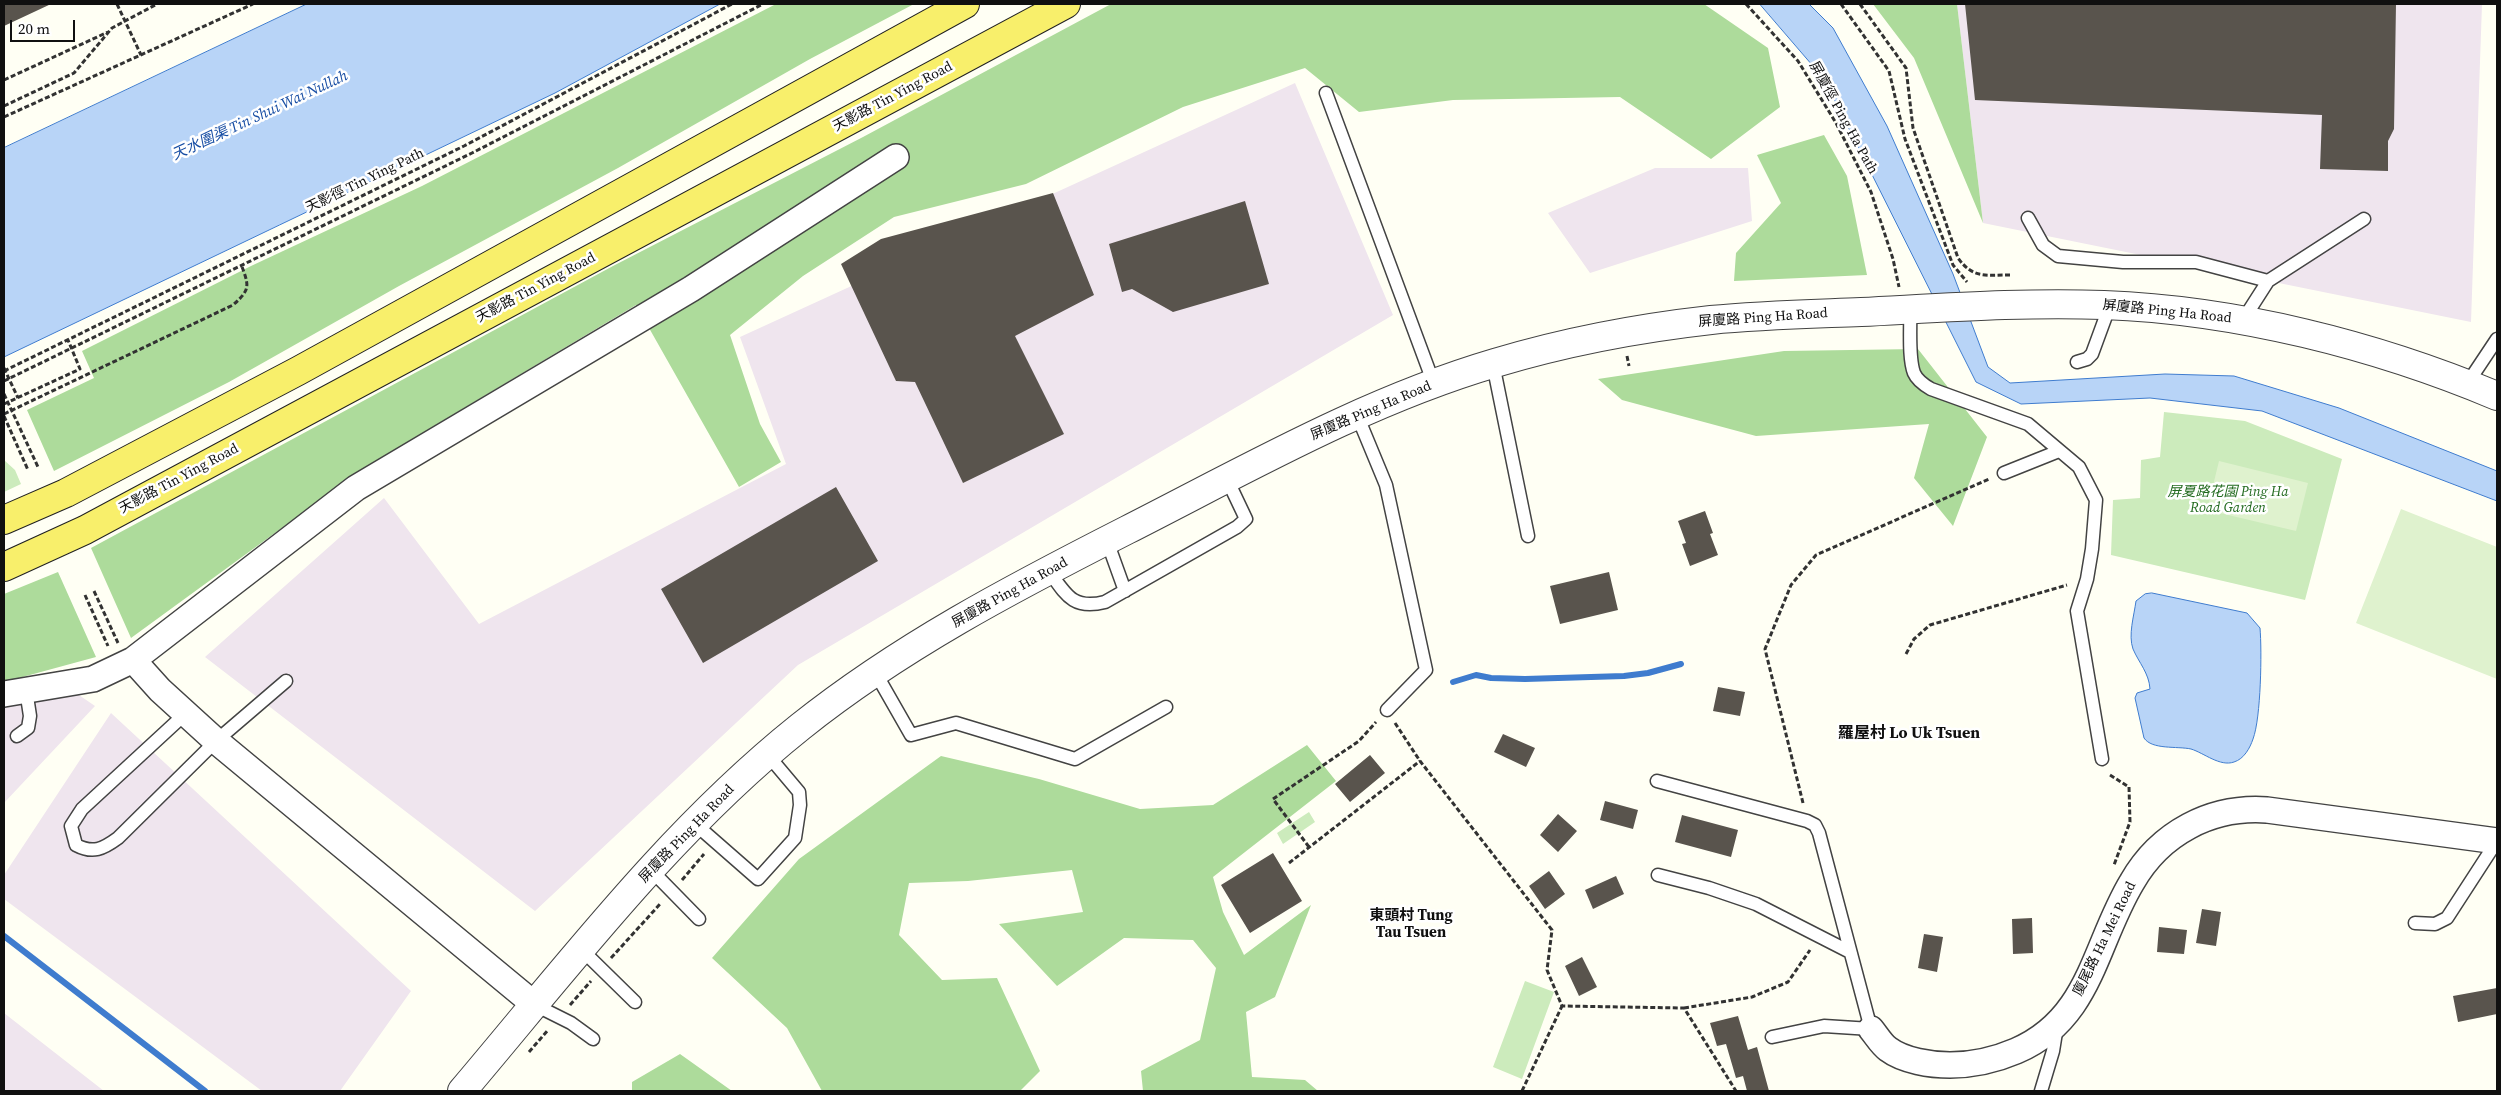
<!DOCTYPE html>
<html>
<head>
<meta charset="utf-8">
<style>
	body { margin:0 }
	#map { position:relative; width:2501px; height:1095px; overflow:hidden; background:#fffff4; font-family:"Source Serif 4",serif }
	canvas { display:block }
	.frame { position:absolute; inset:0; border:5px solid #101010; pointer-events:none }
	.scale { position:absolute; left:10px; top:20px; width:65px; height:22px; box-sizing:border-box; border:2px solid #101010; border-top:0; padding-left:6px; font-size:15px; line-height:18px; white-space:nowrap; color:#101010; -webkit-text-stroke:4px #fff; paint-order:stroke }
</style>
</head>
<body>
<div id="map">
<canvas width="2501" height="1095"></canvas>
<div class="frame"></div>
<div class="scale">20 m</div>
</div>
<script>
const ctx = document.querySelector('canvas').getContext('2d');
ctx.lineJoin = 'round';
function fill(path, color) { ctx.fillStyle = color; ctx.fill(path, 'evenodd'); }
function strokePath(path, color, width, dash) { ctx.strokeStyle = color; ctx.lineWidth = width; ctx.lineCap = dash ? 'butt' : 'round'; ctx.setLineDash(dash || []); ctx.stroke(path); }
function label(font, color, halo, rows, align = 'center') {
  ctx.font = font + ' "Source Serif 4","Noto Sans SC",serif'; ctx.lineWidth = 5; ctx.setLineDash([]); ctx.textBaseline = 'middle'; ctx.strokeStyle = halo; ctx.fillStyle = color; for (const [text, x, y, turn = 0] of rows) {
    ctx.save(); ctx.translate(x, y); ctx.rotate((+turn || 0) * Math.PI / 180); ctx.textAlign = isNaN(turn) ? turn : align; if (halo) ctx.strokeText(text, 0, 0); ctx.fillText(text, 0, 0); ctx.restore();
  }
}
const industrial = new Path2D(`
	M1957,4H2482L2471,322L1983,223Z
	M1295,83L1393,315L798,665L535,911L205,657L384,498L479,624L786,464L740,337Z
	M1655,168H1748L1752,221L1590,273L1548,213Z
	M76,693L95,706L4,803V706Z
	M111,713L411,991L340,1091H262L4,899V875Z
	M4,1013L104,1091H4Z`);
const green = new Path2D(`
	M2164,412L2245,421L2342,459L2305,600L2111,555L2113,500L2140,498L2141,460L2160,457Z
	M4,460L15,470L21,484L4,492Z
	M1309,812L1315,822L1283,844L1277,833Z
	M1525,981L1554,992L1522,1079L1493,1067Z`);
const forest = new Path2D(`
	M776,4H914L810,59L618,168L399,286L229,382L54,471L27,410L94,378L82,351L251,266L422,186Z
	M1111,4H1704L1768,48L1780,107L1711,159L1620,97L1453,100L1359,112L1305,68L1183,107L1026,184L894,217L803,276L730,335L760,424L781,462L739,487L636,305L364,468L131,638L91,548L613,266L863,137Z
	M1873,4H1957L1983,223L1914,58Z
	M1824,135L1847,176L1867,275L1734,281L1736,253L1781,203L1757,155Z
	M1918,349L1987,437L1953,526L1914,478L1929,424L1756,436L1622,400L1598,379L1784,351Z
	M58,572L96,657L4,682V594Z
	M1307,745L1336,781L1213,877L1223,912L1244,955L1311,905L1275,997L1246,1012L1252,1077L1305,1080L1318,1091H1143L1141,1071L1200,1040L1216,968L1193,940L1124,938L1057,986L999,924L1083,912L1072,870L968,881L909,883L899,935L942,980L997,978L1040,1071L1020,1091H822L787,1028L712,958L799,859L941,756L1039,779L1140,809L1213,805Z
	M680,1054L732,1091H632V1082Z`);
const pitch = new Path2D(`
	M2219,461L2308,483L2296,531L2207,510Z
	M2401,509L2497,547V679L2356,623Z`);
const water = new Path2D(`
	M307,4H720L555,93L4,357V148Z
	M1760,4H1809L1833,28L1887,126L1953,274L1988,367L2010,383L2165,374L2234,376L2339,408L2497,471V501L2262,411L2150,398L2021,404L1976,382L1824,79Z
	M2152,593L2247,613L2260,628C2262,651 2261,718 2253,739C2250,748 2244,759 2234,762C2220,767 2204,753 2191,749C2177,746 2152,750 2144,738L2135,698L2137,693L2150,689C2149,673 2139,663 2133,649C2128,635 2134,616 2136,601L2145,594Z`);
const stream = new Path2D(`
	M1453,682L1476,675L1491,678L1525,679L1624,676L1648,673L1681,664
	M4,936L205,1091`);
const building = new Path2D(`
	M4,4H51L4,26Z
	M1965,4H2396L2394,129L2388,141V171L2320,169L2322,115L1975,100Z
	M1053,193L1094,295L1015,336L1064,434L963,483L915,382L896,381L841,264L881,239Z
	M1245,201L1269,284L1173,312L1132,289L1122,292L1109,244Z
	M836,487L878,561L703,663L661,589Z
	M1705,511L1713,533L1710,534L1718,555L1690,566L1682,544L1686,543L1678,521Z
	M1609,572L1618,610L1560,624L1550,586Z
	M1718,687L1745,692L1740,716L1713,711Z
	M1503,734L1535,748L1526,767L1494,752Z
	M1370,755L1385,773L1350,802L1335,784Z
	M1605,801L1638,810L1633,829L1600,820Z
	M1558,814L1577,831L1558,852L1540,835Z
	M1682,815L1738,830L1731,857L1675,842Z
	M1273,853L1302,901L1250,933L1221,885Z
	M1549,871L1565,894L1545,909L1529,886Z
	M1616,876L1624,894L1593,909L1585,890Z
	M2202,909L2221,912L2216,946L2196,943Z
	M2032,918L2033,953L2013,954L2012,919Z
	M2159,927L2187,930L2184,954L2157,952Z
	M1924,934L1943,937L1937,972L1918,968Z
	M1582,957L1597,987L1579,996L1565,966Z
	M2497,988V1014L2458,1022L2453,996Z
	M1738,1016L1748,1050L1757,1047L1769,1091H1747L1743,1076L1736,1078L1726,1044L1717,1046L1710,1023Z`);
const path = new Path2D(`
	M117,4L141,55
	M1746,4L1798,61L1836,123L1871,192L1893,259L1899,287
	M1841,4L1889,71L1905,139L1953,265L1967,282
	M1860,4L1906,68L1913,128L1958,258C1973,279 1986,275 2010,275
	M4,80L108,32
	M4,106L74,73L112,28L157,4
	M4,117L253,4
	M1627,356L1629,366
	M4,371L464,146L732,4
	M4,381L472,153L763,4
	M4,394L38,467
	M4,404L80,369L68,340
	M4,414L233,305C251,289 249,286 241,264
	M4,416L28,470
	M94,591L118,643
	M85,595L108,646
	M1906,654L1914,639L1930,625L2067,585
	M1395,723L1420,761L1552,930L1547,970L1562,1006L1684,1008L1736,1091
	M2110,775L2129,787L2130,822L2114,865
	M1803,803L1765,649L1791,585L1816,555L1989,479
	M1309,847L1273,799L1359,741L1376,722
	M1289,863L1420,761
	M682,880L704,854
	M611,958L661,903
	M570,1005L591,981
	M1684,1008L1752,997L1788,982L1810,950
	M529,1052L548,1030
	M1522,1091L1562,1006`);
const service = new Path2D(`
	M1326,93L1434,384
	M2028,218L2043,245L2058,256L2123,262H2196L2268,281
	M1910,310C1911,327 1908,357 1914,373C1917,380 1924,385 1931,389L2028,424L2079,467L2096,500L2092,549L2087,579L2077,611L2102,759
	M2243,320L2268,281L2364,219
	M2077,362L2087,359L2092,354L2110,305
	M1493,364L1528,536
	M2467,384L2497,339
	M1357,415L1386,485L1426,670L1387,710
	M2004,473L2059,451
	M1107,541L1125,591
	M1049,571C1066,595 1073,610 1105,602L1237,527L1246,519L1227,479
	M875,672L911,735L956,723L1075,759L1166,707
	M185,714L82,809L71,826L76,845C93,854 103,849 118,838L216,741L286,681
	M17,736L28,728L30,716L26,690
	M1657,781L1807,821L1815,825L1819,833L1871,1029L1824,1026L1772,1037
	M694,823L758,879L795,838L800,805L799,792L767,754
	M651,870L699,919
	M1658,875L1709,888L1756,904L1850,952
	M2415,923L2435,924L2447,918L2497,841
	M582,950L635,1002
	M535,1005L571,1023L593,1039
	M2041,1091L2053,1051L2057,1026`);
const minor = new Path2D(`
	M133,660L160,690L216,741L535,1005
	M4,694L93,679L133,660L356,488L691,289L896,157
	M1871,1029C1876,1035 1882,1045 1888,1049C1904,1061 1931,1065 1950,1065C1972,1065 1995,1060 2016,1051C2091,1019 2094,945 2132,882C2160,833 2211,806 2267,810L2497,841`);
const tertiary = new Path2D(`
	M462,1091C568,966 671,830 800,727C900,647 1013,588 1127,530C1247,469 1366,401 1495,363C1565,342 1639,328 1711,320C1761,315 1811,314 1861,312C1942,308 2023,302 2104,305C2237,310 2375,345 2497,396`);
const primary = new Path2D(`
	M4,520L66,493L298,371L965,4
	M4,567L85,530L1066,4`);
const pathBridge = new Path2D(`
	M4,368L18,398`);
const streetNames = [
	["天影路 Tin Ying Road",893,97,-28],
	["屏廈徑 Ping Ha Path",1843,118,61],
	["天影徑 Tin Ying Path",365,181,-26],
	["天影路 Tin Ying Road",536,288,-28],
	["屏廈路 Ping Ha Road",2167,312,6],
	["屏廈路 Ping Ha Road",1763,318,-4],
	["屏廈路 Ping Ha Road",1371,411,-23],
	["天影路 Tin Ying Road",179,479,-28],
	["屏廈路 Ping Ha Road",1010,593,-29],
	["屏廈路 Ping Ha Road",687,834,-46],
	["廈尾路 Ha Mei Road",2105,939,-64]
];
const parkNames = [
	["屏夏路花園 Ping Ha",2228,492],
	["Road Garden",2228,508]
];
const waterNames = [
	["天水圍渠 Tin Shui Wai Nullah",260,116,-25]
];
const neighbourhoodNames = [
	["東頭村 Tung",1411,916],
	["Tau Tsuen",1411,933]
];
const quarterNames = [
	["羅屋村 Lo Uk Tsuen",1909,734]
];
fill(industrial, '#efe5ee');
fill(green, '#ccebbc');
fill(forest, '#addb9b');
fill(pitch, '#dff2ce');
fill(water, '#b8d4f7');
strokePath(water, '#3f7cce', 1);
strokePath(stream, '#3f7cce', 6);
fill(building, '#59544d');
strokePath(service, '#434343', 15);
strokePath(minor, '#434343', 28);
strokePath(tertiary, '#434343', 30);
strokePath(primary, '#212121', 30);
strokePath(path, '#323232', 3, [5, 2.5]);
strokePath(service, '#fff', 12);
strokePath(minor, '#fff', 25);
strokePath(tertiary, '#fff', 28);
strokePath(primary, '#f8ef6b', 28);
strokePath(pathBridge, '#323232', 3, [5, 2.5]);
label('14px', '#101010', '#fff', streetNames);
label('italic 14px', '#226a1f', '#fff', parkNames);
label('italic 15px', '#184ea4', '#fff', waterNames);
label('bold 15px', '#101010', '#fff', neighbourhoodNames);
label('bold 16px', '#101010', '#fff', quarterNames);
</script>
</body>
</html>
